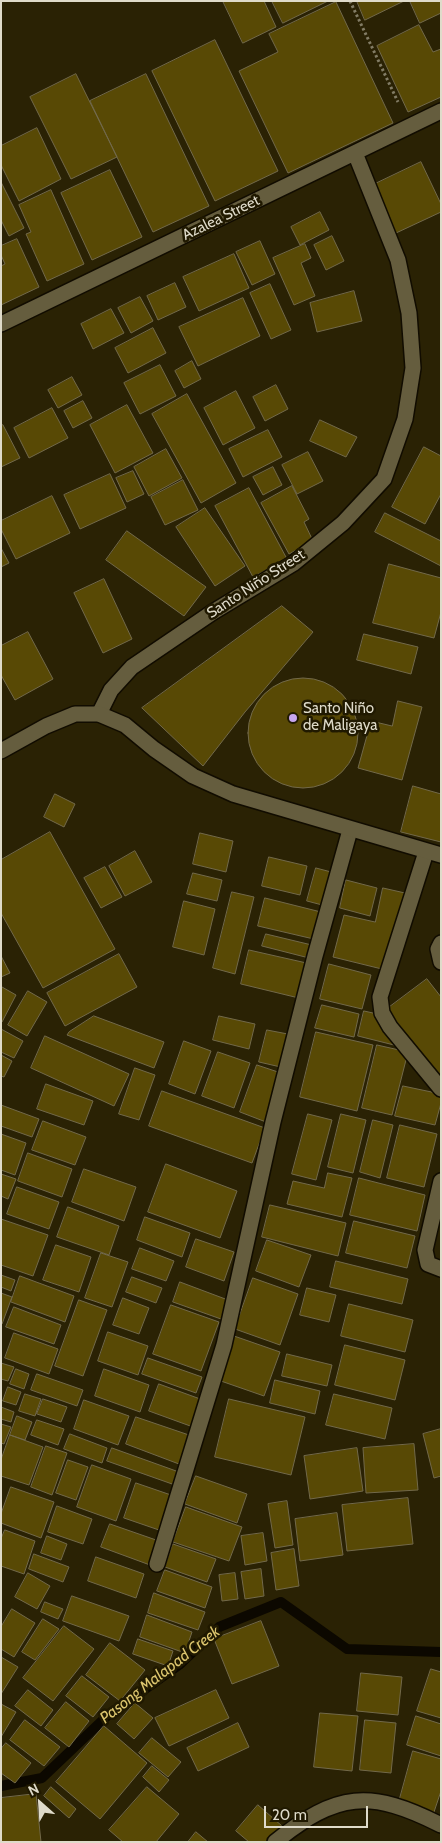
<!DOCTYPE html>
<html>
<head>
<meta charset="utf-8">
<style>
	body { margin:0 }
	#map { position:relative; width:442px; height:1843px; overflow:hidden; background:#2a2204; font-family:Cabin,sans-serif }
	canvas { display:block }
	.frame { position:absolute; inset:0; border:2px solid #dfdbca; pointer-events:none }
	.north { position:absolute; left:15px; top:1778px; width:50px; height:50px; -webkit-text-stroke:4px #201900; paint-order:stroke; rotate:334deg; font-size:14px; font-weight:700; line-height:20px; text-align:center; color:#dfdbca }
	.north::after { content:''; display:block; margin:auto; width:18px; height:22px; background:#dfdbca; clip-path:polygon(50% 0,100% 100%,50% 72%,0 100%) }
	.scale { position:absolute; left:264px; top:1806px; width:104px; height:22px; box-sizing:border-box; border:2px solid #dfdbca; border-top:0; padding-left:6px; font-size:15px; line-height:18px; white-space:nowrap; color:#dfdbca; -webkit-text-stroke:4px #201900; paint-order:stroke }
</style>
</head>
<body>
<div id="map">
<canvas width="442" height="1843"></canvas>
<div class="frame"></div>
<div class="north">N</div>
<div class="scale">20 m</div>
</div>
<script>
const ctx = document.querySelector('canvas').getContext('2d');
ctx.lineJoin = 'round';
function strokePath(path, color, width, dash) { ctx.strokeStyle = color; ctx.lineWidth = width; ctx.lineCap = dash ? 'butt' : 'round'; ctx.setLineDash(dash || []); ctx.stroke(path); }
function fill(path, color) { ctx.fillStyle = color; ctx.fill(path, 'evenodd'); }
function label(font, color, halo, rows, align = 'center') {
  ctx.font = font + ' Cabin,sans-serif'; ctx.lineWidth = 5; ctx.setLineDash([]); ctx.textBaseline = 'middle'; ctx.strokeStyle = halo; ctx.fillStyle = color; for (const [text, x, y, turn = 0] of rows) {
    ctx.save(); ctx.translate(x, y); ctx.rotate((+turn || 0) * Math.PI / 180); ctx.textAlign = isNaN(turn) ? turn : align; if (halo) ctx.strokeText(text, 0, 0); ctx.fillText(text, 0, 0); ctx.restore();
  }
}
const stream = new Path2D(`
	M1,1786L42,1778L106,1717L179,1665L219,1627L281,1602L347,1649L441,1652`);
const building = new Path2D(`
	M223,1H264L276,27L243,43Z
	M272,1H328L283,23Z
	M357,1H404L365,20Z
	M410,1H441V13L420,23Z
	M336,2L393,123L288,173L239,71L278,52L269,34Z
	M419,25L433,52L441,49V97L408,112L377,46Z
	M215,40L278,171L215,201L152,71Z
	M76,74L117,157L71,179L30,97Z
	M146,74L209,206L153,232L90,101Z
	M37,128L61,179L19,201L1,165V146Z
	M421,162L441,204V212L396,233L373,185Z
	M110,170L142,237L92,260L61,193Z
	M1,182L24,228L9,236L1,220Z
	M51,190L84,264L47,281L26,234L31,232L19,205Z
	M320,212L329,230L300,245L291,227Z
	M332,236L344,261L326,270L314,245Z
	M17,239L39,287L1,305V266L5,264L1,255V246Z
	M260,241L275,274L252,285L236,252Z
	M305,244L311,258L301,263L315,296L294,305L273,258Z
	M234,254L249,288L199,311L183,277Z
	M175,283L186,307L158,320L147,296Z
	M270,284L291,330L271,339L250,293Z
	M354,291L362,321L317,332L310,303Z
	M140,297L153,321L131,333L118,308Z
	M243,298L260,336L198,366L179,327Z
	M111,309L124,333L93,349L81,324Z
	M153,328L166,353L128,373L115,348Z
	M192,361L201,379L184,388L175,371Z
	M160,365L176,396L140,414L124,383Z
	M72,377L82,395L58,408L48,390Z
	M276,385L288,409L265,421L253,397Z
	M236,391L255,428L223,445L204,408Z
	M187,394L236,483L201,503L152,414Z
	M83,401L92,418L73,428L64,411Z
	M127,405L153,453L115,473L90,425Z
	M52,408L68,438L29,458L14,428Z
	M320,420L357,437L346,457L310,441Z
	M3,425L20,458L1,467V426Z
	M268,430L282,457L243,477L229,449Z
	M424,447L441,456V494L425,524L392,507Z
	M166,449L182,478L149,496L134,467Z
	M308,452L323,481L297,494L282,465Z
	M273,467L282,485L263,495L253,477Z
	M133,471L144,494L127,502L116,478Z
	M110,474L126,508L80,529L64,495Z
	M183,480L198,510L165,525L151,497Z
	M292,486L309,519L304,522L313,541L289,554L261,503Z
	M249,488L287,559L253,577L215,506Z
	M52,496L70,533L16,559L1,529V521Z
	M205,508L245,566L215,586L176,527Z
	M385,513L441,541V566L375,532Z
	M127,531L206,587L184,616L106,560Z
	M1,548L9,563L1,567Z
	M389,564L441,578V612L434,638L373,623Z
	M104,579L132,639L103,653L74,593Z
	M282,606L313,632L245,712L203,766L142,708Z
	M28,632L53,679L15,700L1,675V646Z
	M364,634L418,647L411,674L357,660Z
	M248 733a55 55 0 1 1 110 0a55 55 0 1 1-110 0Z
	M398,701L422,707L402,780L358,768L371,721L392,726Z
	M413,786L441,794V842L401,832Z
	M55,794L75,804L64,827L44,817Z
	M50,832L115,949L43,988L1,913V860Z
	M200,833L233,841L226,872L193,864Z
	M135,851L152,882L125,896L109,866Z
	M269,857L307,866L300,895L262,886Z
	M105,867L122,897L101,908L84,878Z
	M316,868L335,873L326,906L307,901Z
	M193,873L222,880L217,901L187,894Z
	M346,880L377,888L370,916L340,908Z
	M383,888L405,893L386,970L333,957L344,915L375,922Z
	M232,892L254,897L235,974L213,968Z
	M265,898L325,913L318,940L258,926Z
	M184,901L215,909L204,955L173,947Z
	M266,934L316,946L313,959L262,946Z
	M249,950L311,964L303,999L241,984Z
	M119,954L137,987L65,1026L47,993Z
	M1,956L10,973L1,977Z
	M329,964L371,975L362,1009L320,999Z
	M427,979L441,997V1080L387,1009Z
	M2,987L16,995L2,1022L1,1021Z
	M28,991L47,1002L27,1036L8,1025Z
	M322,1005L359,1014L354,1037L315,1028Z
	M364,1011L373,1013L402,1047L358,1036Z
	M94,1016L164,1042L154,1068L67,1035L69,1032Z
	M219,1016L255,1024L249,1049L213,1040Z
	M1,1029L23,1041L14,1058L1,1052Z
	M267,1030L293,1035L285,1068L259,1062Z
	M316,1032L373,1045L357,1111L300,1097Z
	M45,1036L129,1074L114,1106L31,1068Z
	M184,1041L211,1051L195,1094L169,1084Z
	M377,1045L408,1052L392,1115L362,1108Z
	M218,1052L250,1063L234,1108L202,1096Z
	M1,1055L12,1061L4,1077L1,1076Z
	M257,1065L284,1074L266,1122L240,1112Z
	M135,1068L155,1075L139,1120L119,1114Z
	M46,1084L93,1101L84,1125L37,1109Z
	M403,1086L441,1094V1103L435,1125L395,1116Z
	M162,1091L265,1128L252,1163L149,1126Z
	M1,1105L39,1119L32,1137L1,1126Z
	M308,1114L332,1120L316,1180L292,1174Z
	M341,1114L366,1120L353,1173L328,1167Z
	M373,1120L393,1125L380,1178L360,1172Z
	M43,1121L86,1137L75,1165L32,1150Z
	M400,1125L437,1134L424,1187L387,1178Z
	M1,1134L26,1143L15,1175L1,1170Z
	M28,1153L72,1169L62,1197L18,1181Z
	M166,1164L237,1191L220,1238L148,1212Z
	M84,1169L136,1187L124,1221L72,1202Z
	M328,1173L352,1178L342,1217L287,1204L293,1181L324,1188Z
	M1,1174L16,1179L8,1199L1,1196Z
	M359,1178L425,1195L417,1231L350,1215Z
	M17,1187L59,1202L49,1229L7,1214Z
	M270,1205L346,1223L338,1256L262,1237Z
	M68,1207L119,1226L109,1255L57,1237Z
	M145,1217L190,1233L182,1257L137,1240Z
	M1,1219L48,1235L33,1276L1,1265Z
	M354,1221L415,1236L407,1268L346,1253Z
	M196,1239L234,1252L224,1281L186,1267Z
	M267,1240L311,1255L299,1287L256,1271Z
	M56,1245L91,1257L79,1292L43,1280Z
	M140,1248L174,1261L166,1281L132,1269Z
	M101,1253L128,1262L112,1307L85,1298Z
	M336,1261L408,1279L402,1304L330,1287Z
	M1,1275L15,1280L11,1291L1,1287Z
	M20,1276L74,1296L65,1322L11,1302Z
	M132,1277L162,1288L156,1303L126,1292Z
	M253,1278L298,1294L280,1345L235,1329Z
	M180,1282L228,1300L221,1319L173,1302Z
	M307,1288L336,1295L329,1322L300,1315Z
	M1,1293L12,1297L2,1324H1Z
	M123,1298L149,1308L139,1334L113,1325Z
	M79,1300L107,1310L83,1376L55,1366Z
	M349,1304L413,1320L405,1352L341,1336Z
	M171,1305L219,1322L201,1371L153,1354Z
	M14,1307L61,1325L54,1344L6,1327Z
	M108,1332L148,1346L138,1375L98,1361Z
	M14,1333L58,1349L49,1374L5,1358Z
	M234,1336L280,1352L264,1396L218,1380Z
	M345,1345L405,1360L395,1400L335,1385Z
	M287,1354L332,1365L327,1386L282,1376Z
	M148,1358L202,1377L196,1393L142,1374Z
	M1,1363L14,1367L8,1381L1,1379Z
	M16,1369L29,1374L24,1389L10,1384Z
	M104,1369L149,1385L140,1412L95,1396Z
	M37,1374L83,1390L77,1406L31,1390Z
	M275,1380L320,1391L315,1414L270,1403Z
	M159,1384L203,1400L193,1427L149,1411Z
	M8,1387L21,1392L16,1405L3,1401Z
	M25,1394L41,1399L35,1416L19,1411Z
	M334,1394L392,1408L385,1439L326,1425Z
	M43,1399L67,1407L61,1422L37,1414Z
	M229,1399L305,1417L291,1475L215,1457Z
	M84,1400L129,1416L118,1445L74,1429Z
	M1,1407L14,1412L11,1422L1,1419Z
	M17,1416L32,1422L25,1440L10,1435Z
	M136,1417L189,1435L179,1464L126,1444Z
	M37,1420L64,1429L58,1445L31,1435Z
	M1,1424L11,1427L4,1444L1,1443Z
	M441,1429V1476L434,1478L423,1434Z
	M70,1434L107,1448L102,1463L64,1449Z
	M10,1435L43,1447L29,1485L1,1476V1460Z
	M414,1444L418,1490L366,1493L363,1448Z
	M46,1446L67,1453L52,1495L31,1487Z
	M112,1448L179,1472L175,1485L107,1461Z
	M357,1448L363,1491L310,1499L304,1456Z
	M68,1460L88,1467L76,1500L56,1493Z
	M92,1465L131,1479L116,1521L77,1507Z
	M196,1476L247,1494L237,1523L185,1504Z
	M136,1483L171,1495L159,1530L124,1518Z
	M11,1487L54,1502L41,1538L1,1523V1514Z
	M408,1498L413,1544L347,1551L342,1505Z
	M287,1501L293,1545L275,1548L268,1504Z
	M57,1506L92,1519L83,1544L48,1532Z
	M186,1507L242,1527L229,1561L173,1542Z
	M337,1513L343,1555L300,1561L295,1519Z
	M110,1524L159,1541L150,1565L101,1547Z
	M5,1530L35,1541L24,1574L1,1566V1539Z
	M263,1533L267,1561L245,1565L241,1536Z
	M47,1536L67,1544L61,1560L41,1553Z
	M173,1544L216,1559L207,1582L165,1567Z
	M294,1549L299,1586L276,1590L271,1553Z
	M34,1554L69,1567L63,1582L29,1569Z
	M96,1557L144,1574L136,1598L88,1581Z
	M261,1569L264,1596L245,1599L241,1572Z
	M165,1570L212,1587L205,1608L157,1591Z
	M28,1573L50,1586L37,1609L15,1597Z
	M235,1573L238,1599L222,1601L219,1575Z
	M154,1593L205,1612L198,1630L148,1613Z
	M72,1596L129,1616L119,1641L63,1621Z
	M45,1602L63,1609L58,1619L41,1612Z
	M12,1609L35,1623L14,1657L1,1649V1627Z
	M147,1615L192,1632L185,1653L140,1637Z
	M43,1619L59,1629L35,1660L22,1652Z
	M261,1621L279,1666L232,1684L214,1639Z
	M64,1626L94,1649L53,1701L23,1678Z
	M138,1639L173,1651L168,1666L133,1654Z
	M110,1643L145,1670L120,1701L86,1675Z
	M1,1657L18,1667L1,1694Z
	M431,1669L441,1672V1718L417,1711Z
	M361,1673L402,1677L398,1715L357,1711Z
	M82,1676L109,1697L93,1717L66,1696Z
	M28,1690L53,1710L41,1726L15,1706Z
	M216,1690L229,1718L169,1746L155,1718Z
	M66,1702L89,1721L69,1747L45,1728Z
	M135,1703L153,1718L134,1739L117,1724Z
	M1,1704L16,1712L1,1737Z
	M320,1713L358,1716L352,1771L314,1767Z
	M416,1716L441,1724V1756L407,1745Z
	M25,1720L60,1747L44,1766L10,1740Z
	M365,1720L396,1723L391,1773L360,1770Z
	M238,1723L249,1747L198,1771L187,1748Z
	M104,1726L147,1763L100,1819L56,1782Z
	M152,1738L181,1762L168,1777L139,1753Z
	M6,1743L31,1763L15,1783L1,1773V1749Z
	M413,1751L441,1759V1791L433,1815L399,1802Z
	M152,1766L169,1780L159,1792L143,1777Z
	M51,1787L76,1809L69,1818L44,1796Z
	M147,1787L179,1814L156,1842H123L109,1830Z
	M36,1794L41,1842H1V1798Z
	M258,1805L282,1826L268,1842H249L236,1831Z
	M196,1832L208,1842H188Z`);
const path = new Path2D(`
	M350,1L398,102`);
const lane = new Path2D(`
	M441,943L438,949L441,962`);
const street = new Path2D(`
	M1,324L441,111
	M99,714L111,690L132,667L213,612L294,563L343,523L384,479L405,419L413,368L409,313L398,260L355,153
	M426,852L380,997L382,1013L390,1027L441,1089
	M441,1181L425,1250L428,1264L441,1269
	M157,1564L224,1345L273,1122L315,956L350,830
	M275,1842C337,1792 370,1789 441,1825`);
const secondary = new Path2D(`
	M1,751L46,726L75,714H99L125,725L154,749L193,776L233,794L441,855`);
const markers = [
	[293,718,5,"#c7a6ef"]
];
const streetNames = [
	["Azalea Street",221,218,-26],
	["Santo Niño Street",256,584,-33]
];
const poiNames = [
	["Santo Niño",303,709],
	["de Maligaya",303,726]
];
const waterNames = [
	["Pasong Malapad Creek",160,1675,-38]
];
strokePath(stream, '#0c0800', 10);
fill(building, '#584905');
strokePath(building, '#72694a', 1);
strokePath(lane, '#110c00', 18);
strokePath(street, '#110c00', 18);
strokePath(secondary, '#110c00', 18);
strokePath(path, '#827c65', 3, [2.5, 2.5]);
strokePath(lane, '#655d3e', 15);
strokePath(street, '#655d3e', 15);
strokePath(secondary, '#655d3e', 15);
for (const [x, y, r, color] of markers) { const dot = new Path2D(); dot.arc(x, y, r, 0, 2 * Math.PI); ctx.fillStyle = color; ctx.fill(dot); strokePath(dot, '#201900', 2); }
label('15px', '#dfdbca', '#201900', streetNames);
label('15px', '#dfdbca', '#201900', poiNames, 'left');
label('italic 16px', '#ddc66e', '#201900', waterNames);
</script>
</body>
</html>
